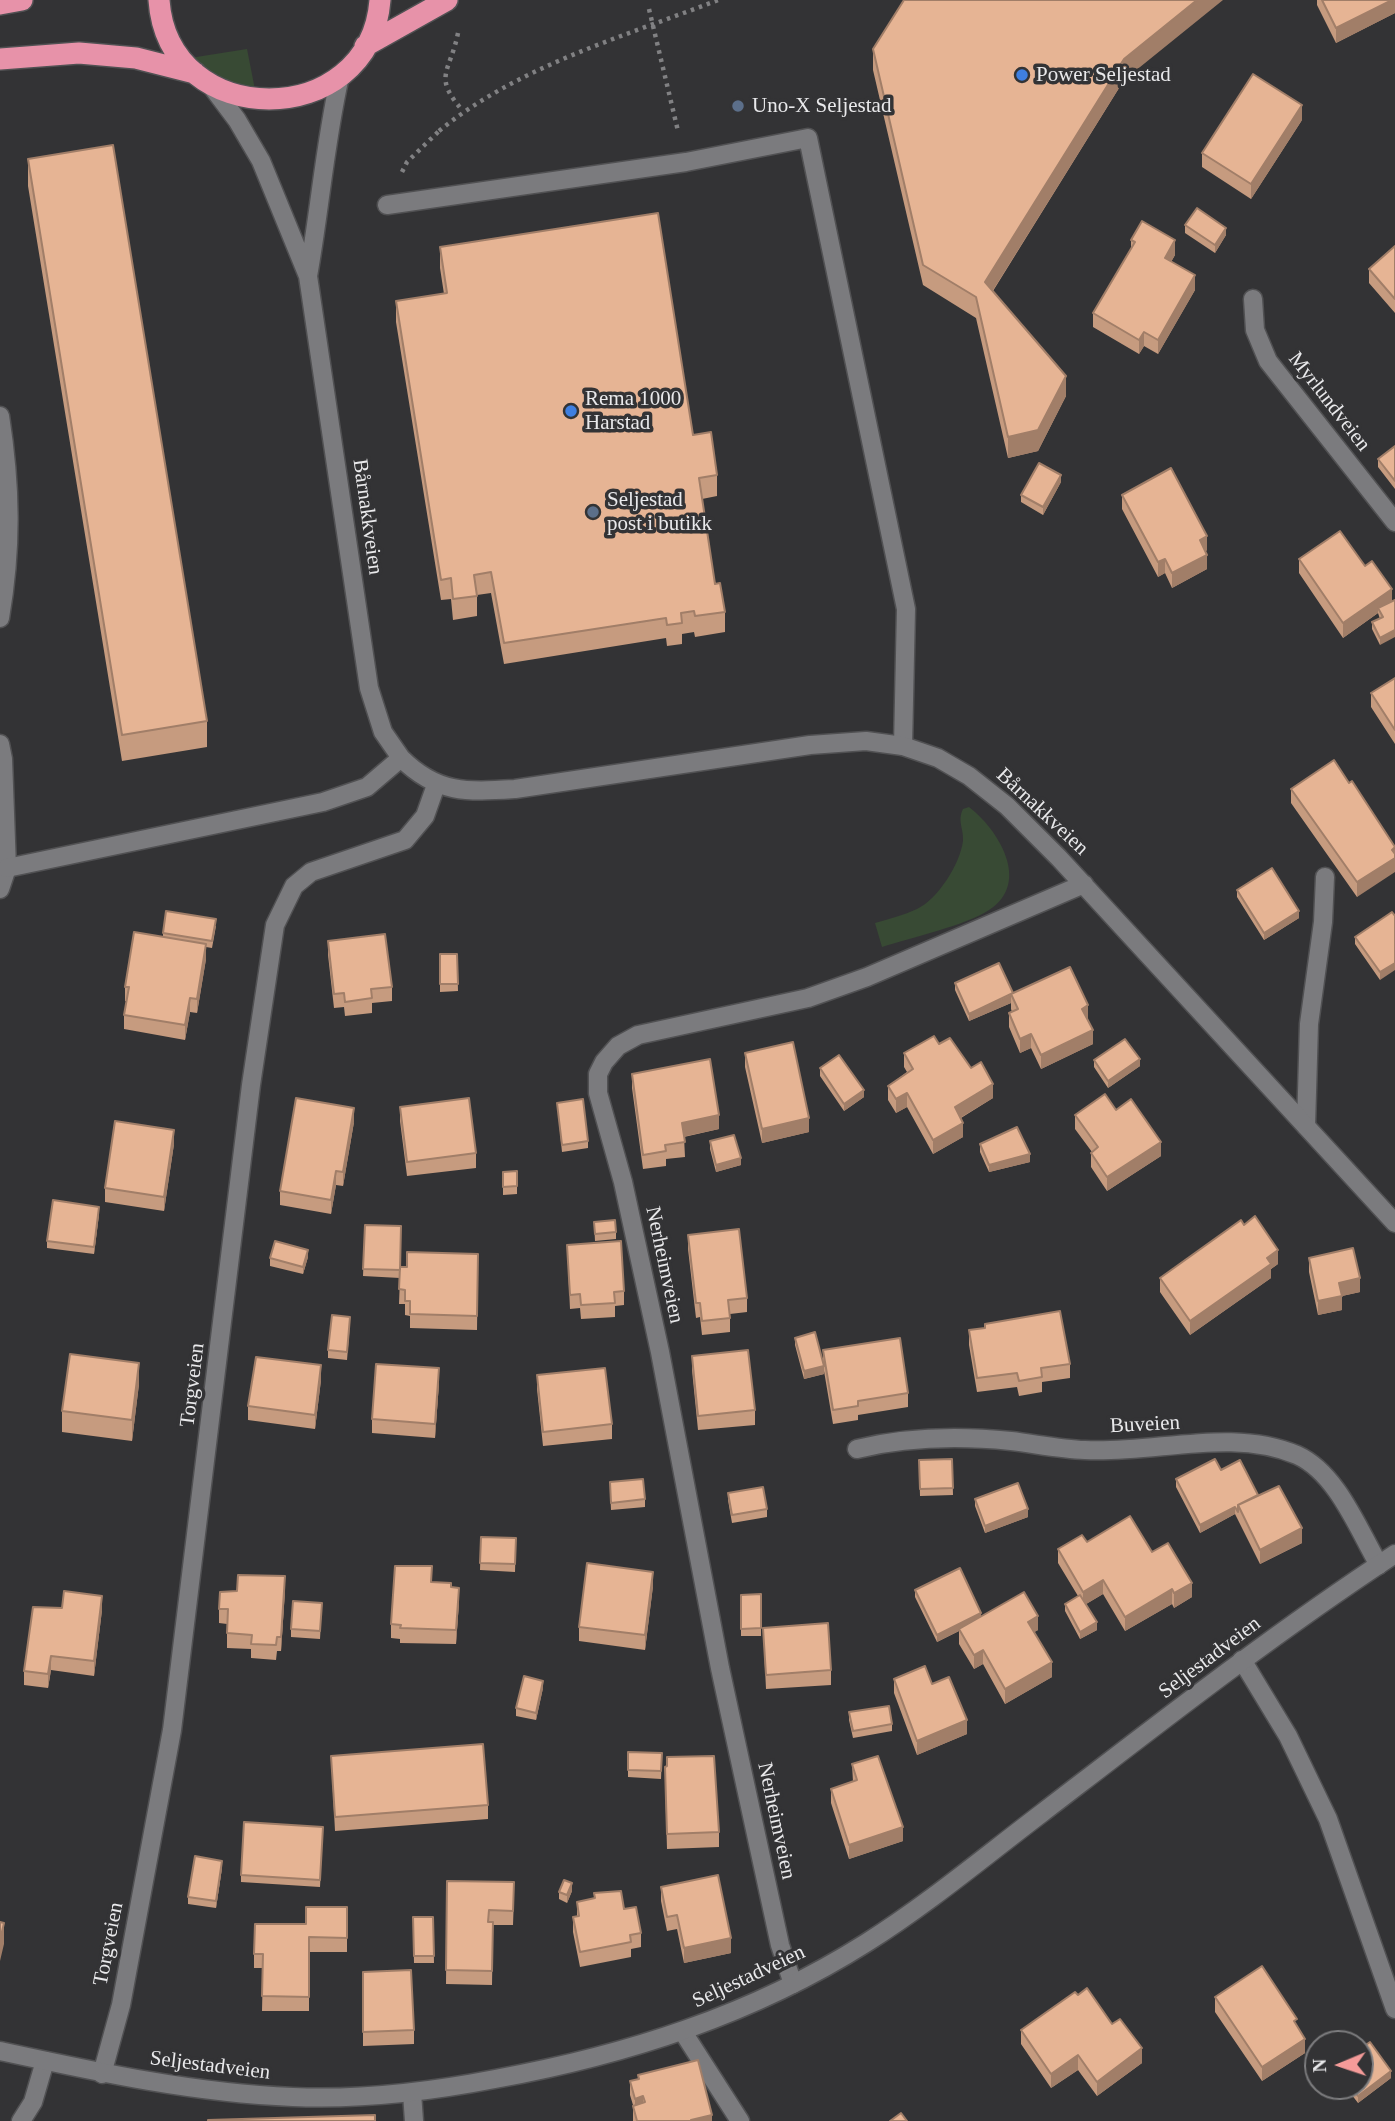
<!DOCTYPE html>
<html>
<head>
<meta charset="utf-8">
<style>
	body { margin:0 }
	#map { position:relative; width:1395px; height:2121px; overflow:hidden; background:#333335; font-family:Georgia,serif }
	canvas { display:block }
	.north { position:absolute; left:1304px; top:2030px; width:70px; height:70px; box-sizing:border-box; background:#333335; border:2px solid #7c7c7e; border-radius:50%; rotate:268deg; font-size:19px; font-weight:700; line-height:28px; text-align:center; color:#e9e9eb }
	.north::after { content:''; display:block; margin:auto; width:24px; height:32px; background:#f59b99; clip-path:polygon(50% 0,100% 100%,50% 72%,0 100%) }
</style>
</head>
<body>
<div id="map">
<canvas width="1395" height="2121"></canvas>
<div class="north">N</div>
</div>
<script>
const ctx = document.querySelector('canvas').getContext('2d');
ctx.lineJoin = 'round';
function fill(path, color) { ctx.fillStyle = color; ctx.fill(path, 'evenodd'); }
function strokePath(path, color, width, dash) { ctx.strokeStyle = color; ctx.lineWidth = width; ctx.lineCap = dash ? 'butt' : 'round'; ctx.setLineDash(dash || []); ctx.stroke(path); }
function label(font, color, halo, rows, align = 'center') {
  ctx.font = font + ' Georgia,serif'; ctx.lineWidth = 7; ctx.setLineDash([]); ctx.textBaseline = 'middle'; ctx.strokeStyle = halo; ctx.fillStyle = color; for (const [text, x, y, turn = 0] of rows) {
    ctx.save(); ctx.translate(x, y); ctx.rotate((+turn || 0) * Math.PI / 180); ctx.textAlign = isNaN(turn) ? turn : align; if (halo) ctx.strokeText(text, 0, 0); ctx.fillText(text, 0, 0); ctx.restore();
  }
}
const green = new Path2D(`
	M247,49L257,100L190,58Z
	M969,807C998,829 1032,883 989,910C967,925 910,938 882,947L875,923C889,919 904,915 917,909C938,899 960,864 963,841C964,829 957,821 963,809Z`);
const path = new Path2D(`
	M649,9L678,131
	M458,33C450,73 432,76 463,111
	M402,172L407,162L439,131`);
const lane = new Path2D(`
	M387,205L686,162L808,138L906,609L903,746
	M0,416C11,486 12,548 0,618
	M0,744L3,759L7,868L0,889
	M1306,1126L1309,1024L1323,922L1325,877`);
const street = new Path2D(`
	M210,84L237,120L261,161L308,276L369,688L383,732L401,758
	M308,276C320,209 325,142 340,76
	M1253,299L1255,330L1268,361L1395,522
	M7,868L323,802L367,787L401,758C437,794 467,792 515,789L810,745L866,741L903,746L938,758L969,776L1007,806L1059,858L1395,1223
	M857,1449C906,1437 960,1436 1011,1441C1036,1444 1060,1449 1085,1450C1155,1454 1231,1427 1297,1455C1337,1473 1358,1529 1379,1565
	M1242,1660L1288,1736L1328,1819L1395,2009
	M793,1984L780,1945L720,1668L660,1352L623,1182L598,1093V1074L604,1062L618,1046L638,1035L808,998L867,977L1084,884
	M683,2032L740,2121
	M102,2074L121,2005L172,1730L251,1085L275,925L294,886L311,872L405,840L425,816L436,785
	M412,2093L414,2121
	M21,2121L33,2102L45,2061`);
const secondary = new Path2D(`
	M0,2051C97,2072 193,2093 293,2097C361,2100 428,2092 495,2079C626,2055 752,2015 866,1943C928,1904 984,1857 1042,1813C1158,1724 1273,1634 1395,1554`);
const highway = new Path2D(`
	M159,0C168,132 370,132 380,0
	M0,4L22,0
	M365,46L447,0
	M0,59L79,53L136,58L195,73`);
const pathBridge = new Path2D(`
	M439,131C518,66 623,37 718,0`);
const wall = new Path2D(`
	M1317,0H1395V13L1336,43L1317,5Z
	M873,49L1124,80L993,291L1066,396L1038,451L1008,458L976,318L923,285L873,70Z
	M1302,120L1251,199L1202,167V153Z
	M28,159L207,721V747L122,761L28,186Z
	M1185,225L1226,235L1215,253L1185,233Z
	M1131,240L1175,255L1171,262L1195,290L1158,354L1144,346L1139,354L1093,327V313L1131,249Z
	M1395,246V313L1369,283V269Z
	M440,247L693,435L717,475V496L702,499L715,584L725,612V632L695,637L694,632L682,634V644L667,646L666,638L504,664L491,593L477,595V616L453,620L451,599L441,600L396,322V301L444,294L440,268Z
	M1395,446V489L1378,467V459Z
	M1061,482L1043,515L1021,502V495Z
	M1122,495L1207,550L1206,551L1207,569L1172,588L1165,573L1158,577L1122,509Z
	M1299,559L1365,566L1392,589L1380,645L1372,629V622L1380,619L1378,613L1343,638L1299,573Z
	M1395,678V744L1371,707V693Z
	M1349,783L1395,847L1357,897L1291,803V789Z
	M1237,890L1299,918L1264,940L1237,897Z
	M1395,916L1380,980L1355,944V937Z
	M216,926L212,948L206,947V959L197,1013L190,1012L185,1040L124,1029V1015L127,1001H125V987L163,937V933Z
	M328,941L392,987V1001L372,1003V1013L345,1016L344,1007L334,1008L328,955Z
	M440,954H457L458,991L440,992Z
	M955,983L1013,993L1088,1020L1093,1044L1041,1069L1031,1048L1020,1053L1009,1027V1013L1012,1012L1011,1009V1003L969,1021L955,990Z
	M939,1044L993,1098L961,1118L963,1137L933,1154L907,1107L896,1113L888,1100V1086L907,1072L904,1067V1053Z
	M745,1053L809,1132L762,1143L745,1067Z
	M1094,1060L1140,1066L1108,1088L1094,1067Z
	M820,1068L864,1097L844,1111L820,1076Z
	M632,1074L719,1129L684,1137L685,1157L666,1159V1166L643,1169L632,1088Z
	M557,1103L588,1141V1148L562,1152Z
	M400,1107L476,1153V1168L407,1176L400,1121Z
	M1116,1110L1161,1156L1107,1191L1091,1167V1153L1092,1152L1075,1129V1115Z
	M354,1122L343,1186L336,1185L331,1214L280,1205V1191Z
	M710,1141L741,1165L716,1172L710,1149Z
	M174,1144L164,1211L105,1202V1188Z
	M980,1144L1030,1162L989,1172L980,1152Z
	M517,1171V1194L503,1195V1172Z
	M99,1214L94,1254L47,1248V1241Z
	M594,1222L616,1232V1239L595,1241Z
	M365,1225L400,1267H407L478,1254L477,1330L410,1328V1316L405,1315V1304H399L400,1278L363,1276Z
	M688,1235L747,1298V1312L730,1314V1332L702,1335L700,1317L696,1318L688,1249Z
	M567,1245L624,1291V1305L615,1306V1317L581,1319L580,1308L570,1309Z
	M308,1257L303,1274L270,1266V1258Z
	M1309,1258L1360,1292L1342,1296V1310L1318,1315L1309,1272Z
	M1278,1264L1271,1269V1278L1190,1335L1160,1292V1278Z
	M350,1324L347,1360L328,1358V1350Z
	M969,1330L1070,1364V1378L1042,1382V1392L1019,1396L1017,1387L977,1392L969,1345Z
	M795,1338L823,1362V1350L908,1393V1407L858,1415V1420L833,1424L824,1371V1374L804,1379L795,1345Z
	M692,1356L755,1410V1425L698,1430L692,1370Z
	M537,1375L612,1424V1439L543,1446L537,1389Z
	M321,1380L315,1429L248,1420V1406Z
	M439,1383L435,1438L372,1433V1419Z
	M139,1384L132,1441L62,1432V1411Z
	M952,1459L953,1495L920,1496L919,1460Z
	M1221,1470L1258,1495L1302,1543L1260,1564L1235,1514L1200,1533L1176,1487V1479Z
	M610,1489L645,1499V1507L611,1510Z
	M728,1493L767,1509V1517L732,1523L728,1500Z
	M975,1499L1028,1517L985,1533L975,1506Z
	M481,1537L516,1538L515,1572L480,1570Z
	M1087,1542L1152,1552L1192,1597L1174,1608L1172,1604L1125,1631L1103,1594L1086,1604L1097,1630L1080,1639L1065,1611V1604L1078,1596L1058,1563V1549Z
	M432,1582L451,1587L459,1602L456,1644L400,1643V1639L391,1638V1624Z
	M653,1586L645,1650L579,1641V1627Z
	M285,1590L281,1651H277L276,1660L251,1658V1649L227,1648V1624L219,1623V1609Z
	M915,1590L981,1617L1038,1630L1034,1632L1052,1677L1005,1704L983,1664L974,1669L959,1644V1631L937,1642L915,1597Z
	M761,1594V1636H741V1595Z
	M322,1603L320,1639L291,1637V1629Z
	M102,1610L94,1676L51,1670L48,1688L24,1685V1671Z
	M763,1628L831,1670V1685L766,1689Z
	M894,1679L932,1684L967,1734L917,1755L894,1693Z
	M543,1688L536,1720L516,1716V1708Z
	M849,1712L892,1724V1731L853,1738L849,1720Z
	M628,1752L662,1753L661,1779L628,1777Z
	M331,1756L488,1805V1819L335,1831Z
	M852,1764L903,1841L849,1859L831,1803V1789L853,1782Z
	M665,1781L719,1832V1847L667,1849Z
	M323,1827L320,1887L241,1882V1875Z
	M222,1868L216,1908L188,1904V1897Z
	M447,1881L514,1897L513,1925H493L492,1985L446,1984Z
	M661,1887L731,1953L684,1963L677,1929L667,1931L661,1901Z
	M572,1891L567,1903L559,1899V1892Z
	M594,1893L624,1909L641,1933V1947L631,1949V1957L580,1967L573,1932V1917H577V1902L594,1898Z
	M347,1907V1952H309V2011H262L263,1968H254V1954L306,1924Z
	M413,1917H433L434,1963H414Z
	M363,1972L414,2030V2044L363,2046Z
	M1078,1995L1112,2024L1142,2063L1097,2096L1078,2070L1051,2088L1021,2044V2030Z
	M1215,1997L1297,2026L1305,2053L1262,2081L1215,2012Z
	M638,2075L712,2121H633V2105L630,2095V2081L638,2079Z
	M1391,2078L1358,2103L1345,2086H1360Z`);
const shadedWall = new Path2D(`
	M1197,0H1223L1124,80L985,303V282L1124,59Z
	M1392,0H1395V13L1336,43V28Z
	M1302,105V120L1251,199V184Z
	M1226,228V235L1215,253V245Z
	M1175,240V255L1165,272V258Z
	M1195,275V290L1158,354V340Z
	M1144,332V346L1139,354V340Z
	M1066,376V396L1038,451L1008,458V437Z
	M1061,475V482L1043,515V507Z
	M1207,536V550L1200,554V540Z
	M1207,555V569L1172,588V573Z
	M1165,559V573L1158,577V562Z
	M1392,589V603L1378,608V613L1343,638V623Z
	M1395,630V637L1380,645V638Z
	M1395,848V872L1357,897V882Z
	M1299,911V918L1264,940V933Z
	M206,944V959L197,1013V999Z
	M1395,963V970L1380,980V972Z
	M1011,995V1003L969,1021V1014Z
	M190,998V1012L185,1040V1025Z
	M1088,1005V1020L1082,1023V1009Z
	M1093,1030V1044L1041,1069V1055Z
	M1031,1034V1048L1020,1053V1039Z
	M1140,1059V1066L1108,1088V1081Z
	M993,1084V1098L955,1121V1107Z
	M864,1090V1097L844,1111V1104Z
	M907,1093V1107L896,1113V1099Z
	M354,1108V1122L343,1186V1172Z
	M719,1115V1129L682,1137V1123Z
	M809,1118V1132L762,1143V1129Z
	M963,1123V1137L933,1154V1140Z
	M174,1130V1144L164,1211V1197Z
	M1161,1142V1156L1107,1191V1177Z
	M1030,1154V1162L989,1172V1165Z
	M741,1158V1165L716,1172V1165Z
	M336,1171V1185L331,1214V1200Z
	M99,1207V1214L94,1254V1247Z
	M308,1250V1257L303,1274V1267Z
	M1278,1250V1264L1271,1269V1278L1190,1335V1321L1267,1258Z
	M1360,1278V1292L1342,1296V1310L1318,1315V1301L1339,1283Z
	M139,1363V1384L132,1441V1420Z
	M321,1365V1380L315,1429V1415Z
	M824,1366V1374L804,1379V1371Z
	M439,1368V1383L435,1438V1424Z
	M1235,1507V1514L1200,1533V1525Z
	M1028,1509V1517L985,1533V1526Z
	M1302,1528V1543L1260,1564V1550Z
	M653,1572V1586L645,1650V1635Z
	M285,1576V1590L281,1651V1637Z
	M1103,1580V1594L1083,1606V1592Z
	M1192,1583V1597L1174,1608V1593Z
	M459,1588V1602L456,1644V1630Z
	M1172,1589V1604L1125,1631V1617Z
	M102,1596V1610L94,1676V1661Z
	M981,1613V1620L937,1642V1635Z
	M1038,1616V1630L1028,1636V1622Z
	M1097,1622V1630L1080,1639V1632Z
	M983,1650V1664L974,1669V1655Z
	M51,1656V1670L48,1688V1674Z
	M1052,1662V1677L1005,1704V1689Z
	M543,1681V1688L536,1720V1713Z
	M967,1720V1734L917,1755V1741Z
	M903,1827V1841L849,1859V1845Z
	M222,1861V1868L216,1908V1901Z
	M572,1883V1891L567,1903V1895Z
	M4,1923V1944L0,1961V1940Z
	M731,1938V1953L684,1963V1948Z
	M1305,2039V2053L1262,2081V2067Z
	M1142,2048V2063L1097,2096V2082Z
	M1078,2055V2070L1051,2088V2074Z
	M1391,2071V2078L1358,2103V2096Z
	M643,2096V2111L635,2113V2099Z
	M712,2115V2121H691V2120Z`);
const building = new Path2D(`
	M904,0H1197L1124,59L985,282L1066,376L1038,430L1008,437L976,297L923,265L873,49Z
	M1322,0H1392L1336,28Z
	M1253,74L1302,105L1251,184L1202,153Z
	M113,145L207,721L122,735L28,159Z
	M1197,208L1226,228L1215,245L1185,225Z
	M658,213L693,435L711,432L717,475L699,478L715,584L720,583L725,612L695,616L694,611L681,613L682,623L667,625L666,618L504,643L491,572L474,575L477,596L453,599L451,578L441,580L396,301L447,293L440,247Z
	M1142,221L1175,240L1165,258L1195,275L1158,340L1144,332L1139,340L1093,313L1135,242L1131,240Z
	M1395,246V299L1369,269Z
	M1395,446V481L1378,459Z
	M1039,463L1061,475L1043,507L1021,495Z
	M1171,468L1207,536L1200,540L1207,555L1172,573L1165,559L1158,562L1122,495Z
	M1340,531L1365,566L1372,561L1392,589L1343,623L1299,559Z
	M1395,600V630L1380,638L1372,622L1383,617L1378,608Z
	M1395,678V730L1371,693Z
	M1334,760L1349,783L1352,781L1395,847L1392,850L1395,854V858L1357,882L1291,789Z
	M1272,868L1299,911L1264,933L1237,890Z
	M166,911L216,919L212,941L163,933Z
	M1392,912L1395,916V963L1380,972L1355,937Z
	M134,932L206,944L197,999L190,998L185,1025L124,1015L129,987H125Z
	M385,934L392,987L371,989L372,998L345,1002L344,993L334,994L328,941Z
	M440,954H457L458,984H440Z
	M999,963L1013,993L969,1014L955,983Z
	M1070,967L1088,1005L1082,1009L1093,1030L1041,1055L1031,1034L1020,1039L1009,1013L1018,1009L1011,994Z
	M934,1036L939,1044L950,1038L971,1068L981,1062L993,1084L955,1107L963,1123L933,1140L907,1093L896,1099L888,1086L913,1069L904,1053Z
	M1125,1039L1140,1059L1108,1081L1094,1060Z
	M793,1042L809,1118L762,1129L745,1053Z
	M839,1055L864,1090L844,1104L820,1068Z
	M710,1059L719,1115L682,1123L685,1142L665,1145L666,1151L643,1155L632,1074Z
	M1105,1094L1116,1110L1131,1099L1161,1142L1107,1177L1091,1153L1098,1147L1075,1115Z
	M296,1098L354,1108L343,1172L336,1171L331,1200L280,1191Z
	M469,1098L476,1153L407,1162L400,1107Z
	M583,1099L588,1141L562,1145L557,1103Z
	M115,1121L174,1130L164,1197L105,1188Z
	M1017,1127L1030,1154L989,1165L980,1144Z
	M734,1135L741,1158L716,1165L710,1141Z
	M517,1171V1186L503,1187V1172Z
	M53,1200L99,1207L94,1247L47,1241Z
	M1255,1216L1278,1250L1267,1258L1271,1264L1190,1321L1160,1278L1241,1220L1244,1225Z
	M615,1220L616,1232L595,1234L594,1222Z
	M365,1225L401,1226L400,1270L363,1269Z
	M739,1229L747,1298L728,1300L730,1318L702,1321L700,1303H696L688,1235Z
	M275,1241L308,1250L303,1267L270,1258Z
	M621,1241L624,1291L614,1292L615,1303L581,1305L580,1294L570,1295L567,1245Z
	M1353,1248L1360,1278L1339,1283L1342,1296L1318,1301L1309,1258Z
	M407,1252L478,1254L477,1316L410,1314V1301H405V1290L399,1289L400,1267H407Z
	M1060,1311L1070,1364L1041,1368L1042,1377L1019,1381L1017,1373L977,1378L969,1330L985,1328V1324Z
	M332,1315L350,1317L347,1352L328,1350Z
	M815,1332L824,1366L804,1371L795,1338Z
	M900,1338L908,1393L858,1401V1406L833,1410L823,1350Z
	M748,1350L755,1410L698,1416L692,1356Z
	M70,1354L139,1363L132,1420L62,1411Z
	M256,1357L321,1365L315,1415L248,1406Z
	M376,1364L439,1368L435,1424L372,1419Z
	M605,1368L612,1424L543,1432L537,1375Z
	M952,1459L953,1488L920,1489L919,1460Z
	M1215,1459L1221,1470L1240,1460L1258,1495L1238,1505V1512L1235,1507L1200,1525L1176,1479Z
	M643,1479L645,1499L611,1503L610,1482Z
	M1018,1483L1028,1509L985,1526L975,1499Z
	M1279,1486L1302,1528L1260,1550L1238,1505Z
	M763,1487L767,1509L732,1515L728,1493Z
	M1130,1516L1152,1552L1168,1543L1192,1583L1174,1593L1172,1589L1125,1617L1103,1580L1083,1592L1058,1549L1082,1535L1087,1542Z
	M481,1537L516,1538L515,1564L480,1563Z
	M587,1563L653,1572L645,1635L579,1627Z
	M395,1566H432L431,1582L451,1583V1587L459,1588L456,1630L400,1628L401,1625L391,1624Z
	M960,1568L981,1613L937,1635L915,1590Z
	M238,1575L285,1576L281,1637H277L276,1645L251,1644L252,1635L227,1633L228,1609H219L220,1592L237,1591Z
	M64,1591L102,1596L94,1661L51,1656L48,1674L24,1671L33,1607L62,1608Z
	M1024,1592L1038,1616L1028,1622L1052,1662L1005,1689L983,1650L974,1655L959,1629Z
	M761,1594V1628L741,1629V1595Z
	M1080,1595L1097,1622L1080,1632L1065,1604Z
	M293,1601L322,1603L320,1631L291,1629Z
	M828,1623L831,1670L766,1675L763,1628Z
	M925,1666L932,1684L949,1677L967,1720L917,1741L894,1679Z
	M524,1676L543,1681L536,1713L516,1708Z
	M889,1706L892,1724L853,1731L849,1712Z
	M483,1744L488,1805L335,1817L331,1756Z
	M628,1752L662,1753L661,1771L628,1770Z
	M714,1756L719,1832L667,1834L665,1767L667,1766V1757Z
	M878,1756L903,1827L849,1845L831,1789L857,1780L852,1764Z
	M244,1822L323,1827L320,1880L241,1875Z
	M195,1856L222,1861L216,1901L188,1897Z
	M718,1875L731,1938L684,1948L677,1915L667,1917L661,1887Z
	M564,1880L572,1883L567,1895L559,1892Z
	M447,1881L514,1882L513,1911L489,1910L488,1922H493L492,1971L446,1970Z
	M621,1891L624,1909L636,1907L641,1933L630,1935L631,1942L580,1952L573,1917L579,1916L577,1902L595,1898L594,1893Z
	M306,1907H347V1938L309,1937V1997L262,1996L263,1954H254L255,1924H306Z
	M413,1917H433L434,1956H414Z
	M0,1922L4,1923L0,1940Z
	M1262,1966L1297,2019L1294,2021L1305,2039L1262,2067L1215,1997Z
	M411,1970L414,2030L363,2032V1972Z
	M1087,1988L1112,2024L1120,2019L1142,2048L1097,2082L1078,2055L1051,2074L1021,2030L1075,1992L1078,1995Z
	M1370,2042L1391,2071L1358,2096L1351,2086H1360V2049Z
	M698,2060L712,2115L691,2120V2121H637L633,2106L645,2102L643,2096L635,2099L630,2081L639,2079L638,2075Z
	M901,2113L907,2121H890Z
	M375,2115V2121H208V2120Z`);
const markers = [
	[1022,75,7,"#3f7fe0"],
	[738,106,7,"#5c6f8a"],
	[571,411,7,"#3f7fe0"],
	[593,512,7,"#5c6f8a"]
];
const poiNames = [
	["Power Seljestad",1036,75],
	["Uno-X Seljestad",752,106],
	["Rema 1000",585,399],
	["Harstad",585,423],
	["Seljestad",607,500],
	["post i butikk",607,524]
];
const streetNames = [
	["Myrlundveien",1329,402,52],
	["Bårnakkveien",367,517,82],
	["Bårnakkveien",1042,812,43],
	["Nerheimveien",664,1265,78],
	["Torgveien",193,1385,-83],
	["Buveien",1145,1425,-3],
	["Seljestadveien",1210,1658,-37],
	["Nerheimveien",776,1821,78],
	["Torgveien",109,1944,-79],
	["Seljestadveien",749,1977,-25],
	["Seljestadveien",210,2066,7]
];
fill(green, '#384a34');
strokePath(lane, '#515153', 21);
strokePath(street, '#515153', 21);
strokePath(secondary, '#515153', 21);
strokePath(highway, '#515153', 24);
strokePath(path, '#818183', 4.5, [3.5, 5]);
strokePath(lane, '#7b7b7e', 18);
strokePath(street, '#7b7b7e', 18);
strokePath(secondary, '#7b7b7e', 18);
strokePath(highway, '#e792a9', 21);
strokePath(pathBridge, '#818183', 4.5, [3.5, 5]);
fill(wall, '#c69b7f');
fill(shadedWall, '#a17e68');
fill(building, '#e6b494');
strokePath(building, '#a17e68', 2);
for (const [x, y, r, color] of markers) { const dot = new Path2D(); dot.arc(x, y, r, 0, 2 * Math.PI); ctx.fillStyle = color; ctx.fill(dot); strokePath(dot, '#333335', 2.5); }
label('21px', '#e9e9eb', '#333335', poiNames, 'left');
label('21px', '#e9e9eb', '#333335', streetNames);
</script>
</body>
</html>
